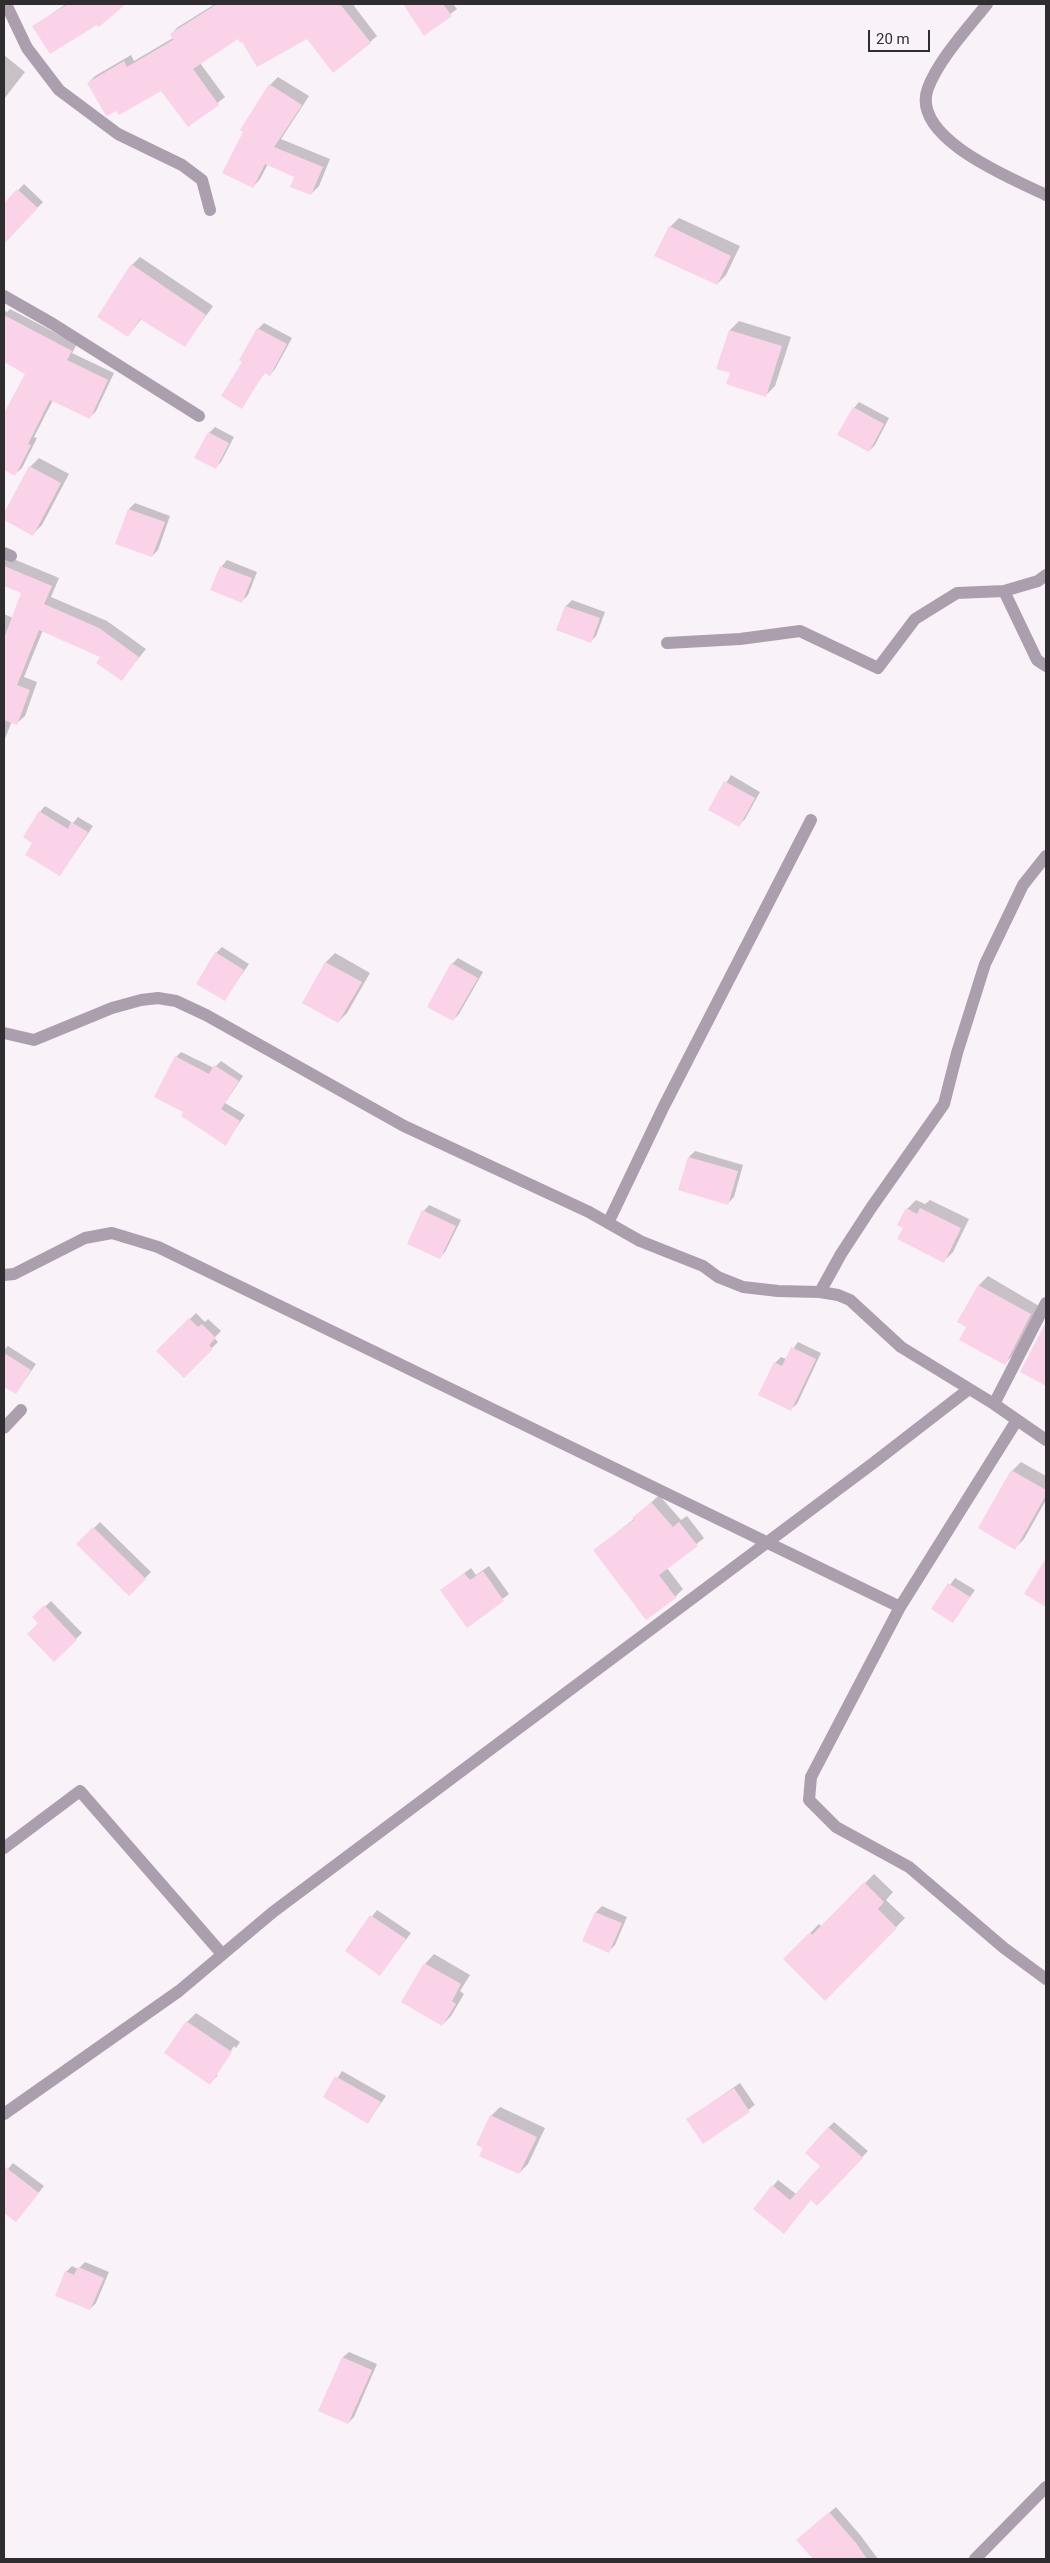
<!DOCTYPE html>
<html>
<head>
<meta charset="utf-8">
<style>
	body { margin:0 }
	#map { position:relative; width:1050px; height:2563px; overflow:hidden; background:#f9f2f9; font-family:Roboto,sans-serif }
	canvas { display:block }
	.frame { position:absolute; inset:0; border:5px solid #302d30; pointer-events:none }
	.scale { position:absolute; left:868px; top:30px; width:62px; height:22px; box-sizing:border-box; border:2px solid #302d30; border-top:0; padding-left:6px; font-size:15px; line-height:18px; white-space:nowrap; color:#302d30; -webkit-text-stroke:4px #f9f2f9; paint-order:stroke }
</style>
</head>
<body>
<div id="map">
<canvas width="1050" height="2563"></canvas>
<div class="frame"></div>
<div class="scale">20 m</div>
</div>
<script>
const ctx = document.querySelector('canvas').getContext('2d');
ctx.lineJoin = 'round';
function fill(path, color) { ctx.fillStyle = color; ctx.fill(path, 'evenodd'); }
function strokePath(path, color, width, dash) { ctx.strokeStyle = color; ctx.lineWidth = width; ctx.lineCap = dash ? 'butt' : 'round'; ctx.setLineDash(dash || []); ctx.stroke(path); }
const shadow = new Path2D(`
	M66,4H104L74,30L34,26Z
	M215,4H355L354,6L377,36L370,42L307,37H239L200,63L225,97L188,126L161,89L88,83L95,76L131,55L134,61L173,38L171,34L178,27Z
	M404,4H453L457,9L424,34Z
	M4,55L25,72L4,99Z
	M278,77L309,96L281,139L330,159L319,186L311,194L296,176L268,164L260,179L253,187L245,132L241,130L270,85Z
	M24,184L43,202L4,242V205Z
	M679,218L740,246L726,275L717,284L670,227Z
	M140,257L213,306L185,345L142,318L128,336L132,265Z
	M10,309L77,344L72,353L114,373L96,411L89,418L53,400L34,437L37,438L22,468L15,474L4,469V416L26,373L4,361V310L7,312Z
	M739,321L791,337L775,386L766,395L731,373L718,368L730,330Z
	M264,323L292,338L275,369L270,375L265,372L242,407L244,361L258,329Z
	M859,402L889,418L875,445L869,451L854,408Z
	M215,427L234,437L221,462L215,468L209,433Z
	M39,458L69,474L42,525L33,534L4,519V516L30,467Z
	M135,503L170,516L158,550L152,556L129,509Z
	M4,555L59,578L51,597L107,621L146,649L121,680L102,656L43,630L24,677L37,682L25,716L17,723L12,721L4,741V614L13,618L23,592L4,584Z
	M227,560L257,572L248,595L242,601L212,589L222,566Z
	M572,600L605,612L596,636L591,641L558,630L566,606Z
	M731,775L760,792L745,819L739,825L710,809Z
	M45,806L73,823L78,817L93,826L60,875L34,842L40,812Z
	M222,947L249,964L224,1000L216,953Z
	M335,953L370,973L347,1013L338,1022L303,1003L326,962Z
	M458,958L483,972L459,1014L453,1020L452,964Z
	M181,1052L214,1068L221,1061L243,1076L225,1103L245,1115L225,1144L185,1111L176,1057Z
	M695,1151L743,1165L734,1197L728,1203L689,1157Z
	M916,1200L925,1204L930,1200L969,1219L953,1252L944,1261L904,1227L907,1209Z
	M429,1205L461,1220L445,1252L439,1258L424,1211Z
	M988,1276L1039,1306L1014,1354L1005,1363L968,1327L979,1285Z
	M196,1313L205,1322L208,1319L221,1331L214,1338L218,1342L184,1376L158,1351Z
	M1046,1323V1384L1021,1372Z
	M798,1342L821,1353L797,1404L791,1409L775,1363L781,1357L786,1359Z
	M8,1346L36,1364L16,1393L4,1385V1350Z
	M1021,1462L1046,1476V1500L1024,1539L1015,1548L1012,1471Z
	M659,1495L681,1520L687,1516L704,1538L667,1568L683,1589L675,1597L595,1550L634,1519Z
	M100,1522L151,1572L129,1594L78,1544Z
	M489,1566L509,1594L467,1626L442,1590L471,1568L476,1575Z
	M955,1578L975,1590L953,1621L933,1609Z
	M51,1601L82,1633L54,1660L40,1623L34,1617Z
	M874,1874L893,1892L886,1900L905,1918L825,1999L785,1959L819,1924L822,1927Z
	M602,1906L627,1917L615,1945L609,1951L584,1941L596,1912Z
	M377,1910L411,1933L380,1974L346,1950Z
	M434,1954L470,1975L460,1991L464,1994L451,2016L442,2025L403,2002L425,1964Z
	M196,2013L240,2042L218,2075L236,2048L234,2046L215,2075H218L210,2083L187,2022Z
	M342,2071L386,2096L368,2122L325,2097Z
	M740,2083L755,2105L703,2142L688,2119Z
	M500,2107L545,2128L528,2164L519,2173L485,2147L491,2116Z
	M834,2122L868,2151L817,2204L811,2199L754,2209L778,2180L796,2194L822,2166L828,2128Z
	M13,2163L44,2186L16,2221L4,2211V2174Z
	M85,2262L109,2272L96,2303L90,2309L66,2272L72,2266L78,2269Z
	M349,2352L377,2364L354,2417L348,2423L343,2357Z
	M836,2507L861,2536L878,2559H815L798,2540Z`);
const building = new Path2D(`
	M68,4H126L99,27L97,25L50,54L32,26Z
	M217,4H340L371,43L333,73L307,39L257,67L242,42L240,43L238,39L193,69L219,105L188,127L161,91L119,115L116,111L107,116L105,114L87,83L124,61L127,67L173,40L170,34Z
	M403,4H443L452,16L424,36Z
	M269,84L302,105L274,147L323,167L311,195L290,187L294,177L265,164L253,188L222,173L243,132L240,130Z
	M17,189L38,208L4,244V203Z
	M669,226L731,256L717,285L654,256Z
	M131,264L206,315L185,347L140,319L128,337L97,317Z
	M4,315L72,351L67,360L108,380L90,419L50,400L28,444L31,445L15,476L4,470V413L25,374L4,362Z
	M257,328L287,344L270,376L264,373L242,409L221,396L242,362L239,360Z
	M729,330L782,346L766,397L726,384L730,373L716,369Z
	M853,407L884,424L869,452L837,435Z
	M208,432L229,443L216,469L194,458Z
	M29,466L61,483L33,536L4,520V513Z
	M128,509L165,522L152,557L115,544Z
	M4,566L52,586L44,604L99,628L139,657L122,681L96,663L100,657L39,630L17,685L30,690L17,725L4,720V638L21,593L4,586Z
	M220,566L252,578L242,603L210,590Z
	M565,606L600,618L591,643L556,630Z
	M724,781L755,798L739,827L708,810Z
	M39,811L68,829L71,822L88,832L60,876L25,855L32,843L23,837Z
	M215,952L244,970L225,1001L196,984Z
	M325,962L362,982L338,1023L302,1003Z
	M451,963L478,978L453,1021L427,1007Z
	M175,1056L209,1074L214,1065L239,1081L221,1109L240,1121L226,1146L181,1116L183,1112L154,1097Z
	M688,1157L738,1171L728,1205L678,1190Z
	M906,1208L917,1214L920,1208L961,1228L944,1263L897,1239L903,1228L897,1225Z
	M422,1210L456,1226L440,1259L407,1244Z
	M978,1285L1031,1314L1005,1365L959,1340L966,1327L957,1322Z
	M189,1318L198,1327L202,1324L216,1338L209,1345L213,1349L184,1378L156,1351Z
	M1046,1322V1386L1020,1372Z
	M791,1347L816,1359L791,1411L758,1395L774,1362L782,1366Z
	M4,1353L31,1370L16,1394L4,1387Z
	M1011,1470L1046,1490V1495L1015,1550L978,1528Z
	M651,1502L673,1527L679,1522L698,1546L659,1575L676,1598L646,1620L593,1550L634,1520L632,1518Z
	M93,1527L146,1579L129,1596L76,1544Z
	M1046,1558V1607L1024,1594Z
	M483,1571L504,1601L467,1628L440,1590L464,1573L470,1580Z
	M948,1583L970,1597L953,1623L931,1609Z
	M44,1605L77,1640L54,1662L27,1634L38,1623L32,1617Z
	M864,1882L884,1902L878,1909L897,1928L825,2001L783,1959L810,1932L812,1935Z
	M595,1912L622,1923L609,1953L582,1941Z
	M370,1915L406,1939L380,1976L345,1951Z
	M424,1963L461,1984L452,2001L456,2004L442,2026L401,2002Z
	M186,2021L232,2052L210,2085L164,2053Z
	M335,2076L381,2102L368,2124L323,2097Z
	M734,2088L750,2112L703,2144L686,2119Z
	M490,2115L537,2137L519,2174L479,2156L483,2148L476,2145Z
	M828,2127L863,2158L817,2206L811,2200L784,2234L753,2209L772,2185L790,2200L820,2166L805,2153Z
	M4,2166L39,2193L16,2222L4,2213Z
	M78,2267L104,2278L90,2310L55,2296L65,2271L74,2275Z
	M342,2357L372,2370L348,2424L318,2411Z
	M829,2512L856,2543L867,2559H813L796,2540Z`);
const minor = new Path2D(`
	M6,4L27,48L59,90L118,134L182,165L202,180L210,210
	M987,4C968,28 939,59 928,88C909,138 1013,179 1046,195
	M4,296L53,324L199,416
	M4,553L11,556
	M1004,591L1038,581L1046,575
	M667,643L740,639L800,631L878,668L915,619L957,593L1004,591L1037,660L1046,666
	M4,1033L34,1040L112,1008L141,1000L158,998L176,1001L206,1015L404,1126L589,1212L640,1241L703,1266L718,1277L743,1287L778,1291L820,1292L838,1295L850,1300L901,1347L994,1404L1046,1440
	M608,1223L664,1106L811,820
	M4,1275L14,1274L85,1238L112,1233L158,1247L900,1607
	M820,1292L841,1254L871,1208L944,1104L957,1053L985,964L1023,885L1046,856
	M994,1404L1046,1303
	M1017,1420L900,1607L811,1777L809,1800L836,1827L909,1867L1004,1948L1046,1979
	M4,1428L21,1410
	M4,1848L80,1791L222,1954
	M4,2114L179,1991L273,1912L872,1464L969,1389
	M975,2559L1046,2487`);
fill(shadow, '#0003');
fill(building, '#fbd3e9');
strokePath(minor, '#ab9fae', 12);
</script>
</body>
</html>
